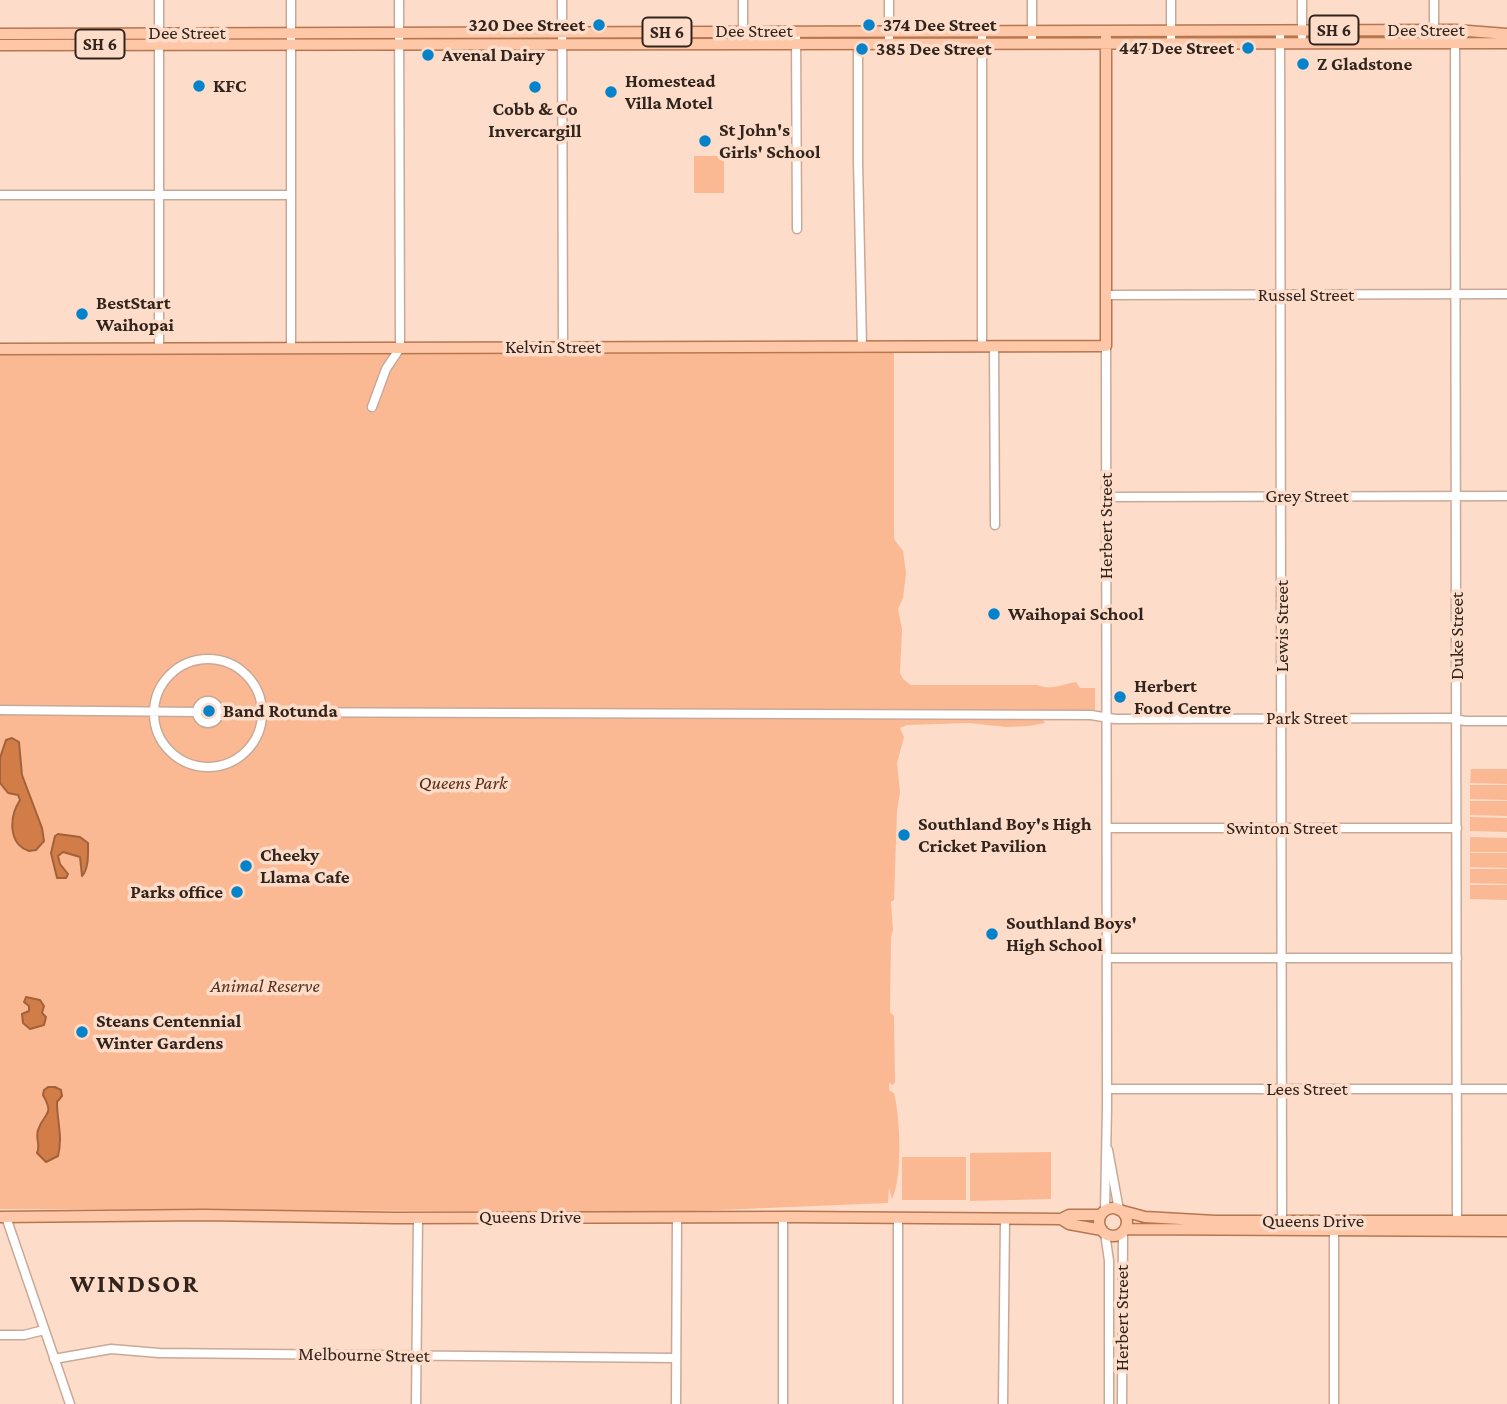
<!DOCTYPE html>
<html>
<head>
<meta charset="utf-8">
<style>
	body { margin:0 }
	canvas { display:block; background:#fddcc9 }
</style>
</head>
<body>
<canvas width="1507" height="1404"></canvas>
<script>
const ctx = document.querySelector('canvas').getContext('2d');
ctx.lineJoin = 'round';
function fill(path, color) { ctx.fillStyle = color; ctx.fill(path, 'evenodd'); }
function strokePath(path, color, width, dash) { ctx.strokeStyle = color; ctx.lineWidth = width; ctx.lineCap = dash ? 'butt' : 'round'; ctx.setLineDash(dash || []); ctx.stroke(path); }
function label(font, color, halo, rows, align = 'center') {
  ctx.font = font + ' "Crimson Pro",serif'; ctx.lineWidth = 7; ctx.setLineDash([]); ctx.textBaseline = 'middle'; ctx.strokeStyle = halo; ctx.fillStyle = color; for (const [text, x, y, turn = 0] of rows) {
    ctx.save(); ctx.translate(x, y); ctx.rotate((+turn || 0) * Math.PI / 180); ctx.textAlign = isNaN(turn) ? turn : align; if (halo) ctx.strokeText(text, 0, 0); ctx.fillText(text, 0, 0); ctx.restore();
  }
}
const green = new Path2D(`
	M694,156H724V193H694Z
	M894,353V539L903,551L906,573L903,598L898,609L902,629L900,673L903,679L911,685H1037C1051,691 1062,684 1076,682L1080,688H1095V720H1043L1045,723L1030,726L1006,727L969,723L907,725L900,728L904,737L897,763L900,792L897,811L894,900L891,902L893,930L891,937L890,1012L894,1016L895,1082L893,1085L889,1083V1090L894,1093C900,1116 903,1178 892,1199L889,1188L888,1203L669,1212L0,1209V355Z
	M1471,769H1507V784L1470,783Z
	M1470,785H1507V800L1470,799Z
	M1470,801H1507V816L1470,815Z
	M1470,817L1507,818V832L1470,831Z
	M1470,837L1507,838V852H1470Z
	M1470,853H1507V868L1470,867Z
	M1470,869H1507V884L1470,883Z
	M1470,885H1507V900L1470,899Z
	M1051,1152V1199L970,1201V1153Z
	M902,1157H966V1200H902Z`);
const water = new Path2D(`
	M12,738L19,742L22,775L42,828L44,841L36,850L29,851C8,844 9,817 20,800L18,795L8,793L0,783V758L6,740Z
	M58,834L80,837L88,843C88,854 89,868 82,876L80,857L63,852L58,856L60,864L68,874L66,878H57L51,853L55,836Z
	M26,997L40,1000L44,1006L42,1013L46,1017L44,1025L30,1029L23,1023L22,1014L29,1011V1006L24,1002Z
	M48,1087H55L61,1090L62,1096L57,1102C57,1122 63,1136 58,1156L46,1162L37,1153C41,1144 35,1139 38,1130C44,1112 55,1116 43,1095L44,1090Z`);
const minor = new Path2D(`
	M159,0V348
	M291,0V348
	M562,0L563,347
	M743,0V43
	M1032,0V43
	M1434,0V42
	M1280,30L1282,1221
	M1455,30L1457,1227
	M796,31L797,229
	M1302,36V0
	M858,43V161L862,346
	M889,43V0
	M1171,43V0
	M0,195H291
	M1106,295L1507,294
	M982,346V31
	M994,346L995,525
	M372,407L386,369L400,348L399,0
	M1106,497L1507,496
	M154 713a54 54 0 1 1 108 0a54 54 0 1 1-108 0Z
	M197 712a11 11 0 1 1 22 0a11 11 0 1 1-22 0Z
	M0,710L197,712
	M219,712L1091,715L1115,719L1450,718L1465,721H1507
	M1107,828H1457
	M1107,958H1457
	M1107,1089H1507
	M1108,1150L1119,1210
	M1105,1211L1107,1107L1106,346
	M6,1217L70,1404
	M783,1218V1404
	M898,1219V1404
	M1105,1233L1109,1261V1404
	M0,1335H24L44,1330
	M54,1359L111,1349L159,1353L676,1358
	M416,1404L418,1218
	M676,1404L677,1218
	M1003,1404L1005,1219
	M1122,1404L1123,1232
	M1334,1404V1224`);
const major = new Path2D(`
	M0,34L1455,30L1507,34
	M0,45L1507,43
	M0,349L1106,346V38
	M1099 1222a14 14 0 1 1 28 0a14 14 0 1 1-28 0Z
	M1119,1210L1145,1217L1215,1221H1507
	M0,1217L204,1215L395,1218L794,1217L1061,1219L1069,1215H1101
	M1061,1219L1069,1224L1102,1230
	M1125,1229L1507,1231`);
const markers = [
	[599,25,7,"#0482ca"],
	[869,25,7,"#0482ca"],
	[1248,48,7,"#0482ca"],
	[862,49,7,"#0482ca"],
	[428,55,7,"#0482ca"],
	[1303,64,7,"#0482ca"],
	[199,86,7,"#0482ca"],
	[535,87,7,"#0482ca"],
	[611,92,7,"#0482ca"],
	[705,141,7,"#0482ca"],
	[82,314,7,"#0482ca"],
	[994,614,7,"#0482ca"],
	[1120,697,7,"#0482ca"],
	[209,711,7,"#0482ca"],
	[904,835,7,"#0482ca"],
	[246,866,7,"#0482ca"],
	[237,892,7,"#0482ca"],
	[992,934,7,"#0482ca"],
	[82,1032,7,"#0482ca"]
];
const shields = [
	[1334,30,49],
	[667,32,49],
	[100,44,49]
];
const shieldNames = [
	["SH 6",1334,30],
	["SH 6",667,32],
	["SH 6",100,44]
];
const poiNames = [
	["320 Dee Street",585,25,"right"],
	["374 Dee Street",883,25],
	["447 Dee Street",1234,48,"right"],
	["385 Dee Street",876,49],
	["Avenal Dairy",442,55],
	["Z Gladstone",1317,64],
	["Homestead",625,81],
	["Villa Motel",625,103],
	["KFC",213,86],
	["Cobb & Co",535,109,"center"],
	["Invercargill",535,131,"center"],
	["St John's",719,130],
	["Girls' School",719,152],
	["BestStart",96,303],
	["Waihopai",96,325],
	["Waihopai School",1008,614],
	["Herbert",1134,686],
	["Food Centre",1134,708],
	["Band Rotunda",223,711],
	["Southland Boy's High",918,824],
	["Cricket Pavilion",918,846],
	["Cheeky",260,855],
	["Llama Cafe",260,877],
	["Parks office",223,892,"right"],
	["Southland Boys'",1006,923],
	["High School",1006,945],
	["Steans Centennial",96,1021],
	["Winter Gardens",96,1043]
];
const streetNames = [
	["Dee Street",1426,30],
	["Dee Street",754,31],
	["Dee Street",187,33],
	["Russel Street",1306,295],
	["Kelvin Street",553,347],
	["Grey Street",1307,496],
	["Herbert Street",1106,526,-90],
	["Lewis Street",1282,626,-90],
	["Duke Street",1457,636,-90],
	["Park Street",1307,718],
	["Swinton Street",1282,828],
	["Lees Street",1307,1089],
	["Queens Drive",530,1217],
	["Queens Drive",1313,1221],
	["Herbert Street",1122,1318,-90],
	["Melbourne Street",364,1355,1]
];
const parkNames = [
	["Queens Park",463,783],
	["Animal Reserve",265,986]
];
const districtNames = [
	["WINDSOR",135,1284]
];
fill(green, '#fbb993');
fill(water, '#d27c48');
strokePath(water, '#a1623b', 2);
strokePath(minor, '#c8a998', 11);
strokePath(major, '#b67650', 13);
strokePath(minor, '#fff', 8);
strokePath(major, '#fec7a7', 10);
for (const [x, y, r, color] of markers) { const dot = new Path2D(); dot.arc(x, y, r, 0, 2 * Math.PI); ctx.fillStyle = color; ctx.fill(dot); strokePath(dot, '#fddcc9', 2.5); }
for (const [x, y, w] of shields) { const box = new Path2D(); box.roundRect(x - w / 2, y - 14.5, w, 29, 5); ctx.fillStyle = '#fddcc9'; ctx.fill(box); strokePath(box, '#30241d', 2); }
label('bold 18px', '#30241d', null, shieldNames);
label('bold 19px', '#30241d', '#fddcc9', poiNames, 'left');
label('19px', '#30241d', '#fddcc9', streetNames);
label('italic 19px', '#532f19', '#fddcc9', parkNames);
ctx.letterSpacing = '2px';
label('bold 26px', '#30241d', '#fddcc9', districtNames);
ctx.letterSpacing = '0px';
</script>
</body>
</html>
